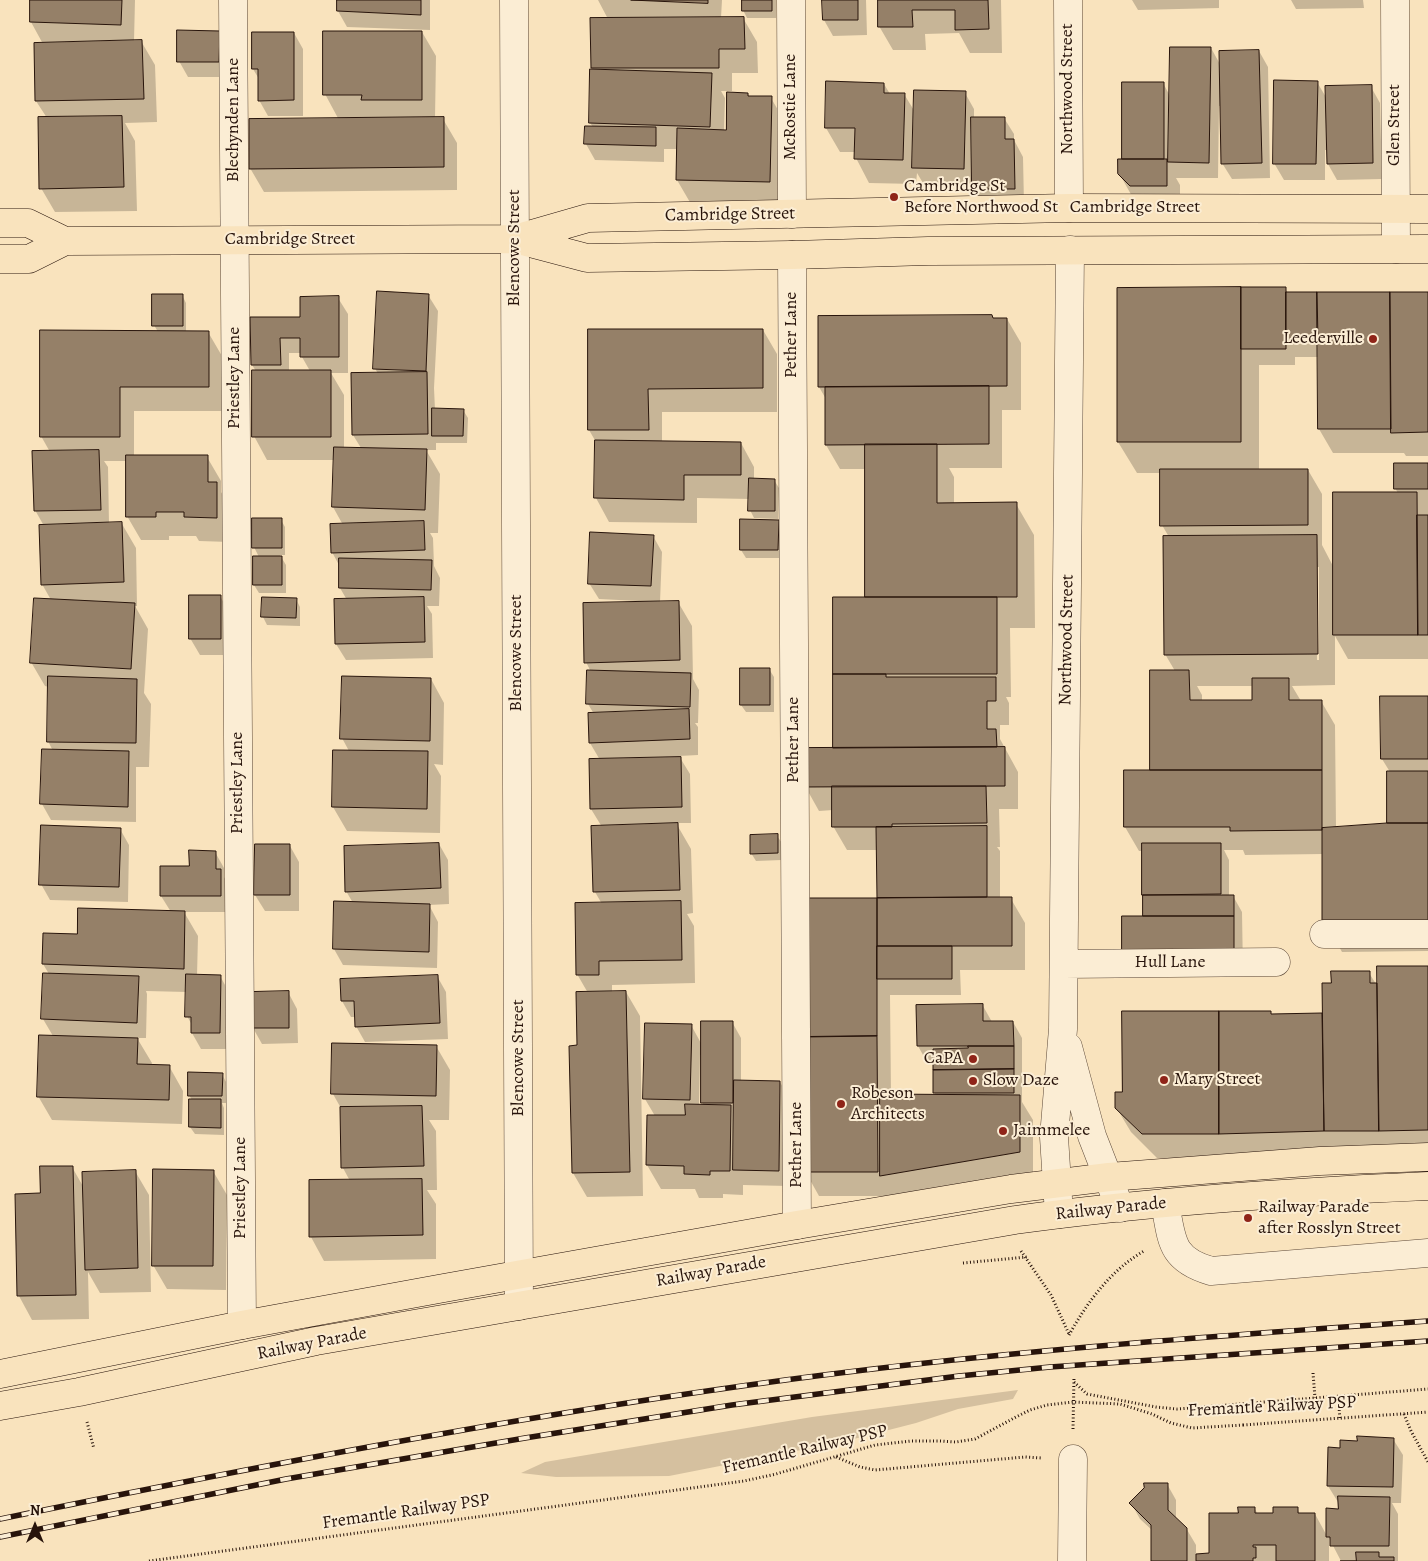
<!DOCTYPE html>
<html>
<head>
<meta charset="utf-8">
<style>
	body { margin:0 }
	#map { position:relative; width:1428px; height:1561px; overflow:hidden; background:#f9e3bd; font-family:Alegreya,serif }
	canvas { display:block }
	.north { position:absolute; left:10px; top:1501px; width:50px; height:50px; -webkit-text-stroke:4px #fbedd4; paint-order:stroke; rotate:0deg; font-size:14px; font-weight:700; line-height:20px; text-align:center; color:#28140b }
	.north::after { content:''; display:block; margin:auto; width:18px; height:22px; background:#28140b; clip-path:polygon(50% 0,100% 100%,50% 72%,0 100%) }
</style>
</head>
<body>
<div id="map">
<canvas width="1428" height="1561"></canvas>
<div class="north">N</div>
</div>
<script>
const ctx = document.querySelector('canvas').getContext('2d');
ctx.lineJoin = 'round';
function fill(path, color) { ctx.fillStyle = color; ctx.fill(path, 'evenodd'); }
function strokePath(path, color, width, dash) { ctx.strokeStyle = color; ctx.lineWidth = width; ctx.lineCap = dash ? 'butt' : 'round'; ctx.setLineDash(dash || []); ctx.stroke(path); }
function label(font, color, halo, rows, align = 'center') {
  ctx.font = font + ' Alegreya,serif'; ctx.lineWidth = 4; ctx.setLineDash([]); ctx.textBaseline = 'middle'; ctx.strokeStyle = halo; ctx.fillStyle = color; for (const [text, x, y, turn = 0] of rows) {
    ctx.save(); ctx.translate(x, y); ctx.rotate((+turn || 0) * Math.PI / 180); ctx.textAlign = isNaN(turn) ? turn : align; if (halo) ctx.strokeText(text, 0, 0); ctx.fillText(text, 0, 0); ctx.restore();
  }
}
const green = new Path2D(`
	M1018,1390L1013,1399L958,1409L916,1423L842,1442L669,1476L556,1477L521,1473L545,1462L812,1417Z`);
const shadow = new Path2D(`
	M31,0H135L134,41H141L155,65L157,122L125,123L135,141L137,211L55,212L41,188L47,118L36,101L35,44H43L31,22Z
	M338,0H430V30L347,27L338,11Z
	M598,0H722L721,18H743L757,42L758,73H732V91H721L725,98L724,131H727L748,94L750,98H771L785,122L784,206L691,204L677,180L678,149H664V162L595,160L586,144V127H593L590,123L591,71H593L592,68L608,19Z
	M743,0H776V18H747L743,10Z
	M824,0H866L867,35L833,36L824,20Z
	M879,0H1001L1002,53H970L959,33L925,34L926,50H893L879,26Z
	M1132,0H1219V8L1138,10Z
	M1291,0H1363L1364,8L1296,9Z
	M219,32L228,77H188L179,61Z
	M422,32L436,56L435,119H443L457,143V190L264,192L250,168L339,120L325,94Z
	M294,33L303,49V116H268L259,100V79L253,69Z
	M1211,48L1221,66L1259,51L1268,67L1270,178L1232,179L1222,163L1221,106H1219L1218,178H1176L1180,185V210L1133,198L1119,173L1123,161L1163,83L1170,96Z
	M1317,82L1327,99L1371,87L1380,103L1382,179L1337,180L1328,164V150H1325V180H1284L1274,163Z
	M884,84L890,94H904L915,112L965,93L974,109V119L1004,118L1014,134V140L1023,157L1024,204L982,205L973,189V185L923,183L917,173L916,184L869,183L856,158V152H840L826,128Z
	M1285,289L1288,293H1428V456H1406L1404,453H1333L1319,429V357H1295V365H1259V470H1308L1322,494V545L1334,568L1398,493L1395,488L1428,464V659H1348L1335,636V685L1292,686L1301,701H1321L1335,725L1336,828L1389,824L1390,772L1382,759L1428,697V951L1342,952L1324,920V854L1245,855L1243,850H1224L1229,860V896H1233L1242,912L1243,972L1144,917L1143,851H1139L1125,827L1151,772L1175,671L1165,654L1169,537L1162,525L1161,473H1137L1118,442ZM1316,567H1319V660H1317ZM1197,686H1253L1254,701H1202V695Z
	M182,295L186,303V332H208L222,356V411H134V457H207L221,481V492L230,507V542L199,541L196,536H169V540H141L127,516V461H104L108,467L109,524H122L136,548L137,606H135L148,629L144,693L151,704L149,767H136V822L51,820L42,804L43,751H53L48,741L49,687L45,686L31,662L51,600L42,584L44,526L35,510L50,452L41,436L158,332L154,325Z
	M428,295L438,311L434,388L435,410H463L468,418L467,443H436V450H426L440,474L438,533H430L433,538L434,566L440,578L439,606H427L432,614L433,658L346,660L336,644L347,600L340,588V567L332,552L343,525L333,507L335,460H267L254,436L256,371L252,365V318H302L338,298L348,314V373H331L344,395V448H361L353,435L378,374L375,368ZM289,353H302V357L310,371H289Z
	M993,319H1007L1021,343V410H1002V468H949L954,477V504H1016L1034,535L1035,628H1010L1011,697H1006L1009,703V725H1000V739L1018,772V809H999L1000,847H997L1000,851V899H1011L1025,923V970H960L961,995H890L891,1096H936L934,1092V1062H927L918,1046L983,1006L992,1022H1013L1022,1038V1102L1033,1120V1176L893,1196H819L805,1171L878,899V850H847L833,826V810L819,811L805,786L834,749L866,598V469H840L826,445V399L819,387Z
	M763,330L777,354V412H662V442L741,443L754,467V479L774,480L779,488L778,519L754,518L750,510V499L697,498V523L609,522L596,498V442L589,430V331Z
	M281,520L285,527V555H280L286,565V593H259L254,585L259,557L254,547Z
	M742,521H778L783,529L782,558H746L741,550Z
	M653,536L662,552L660,602H678L692,626L693,679L699,690L698,723H695L698,727V755L679,756L690,774L691,823H676L691,849L693,913L687,914L694,926L695,983L612,985V992H626L640,1016L643,1196L587,1197L573,1173L570,1047L578,1046L588,993L577,974L602,904L595,892L593,827H602L591,809L590,760H600L590,743L594,714L588,704L591,672L586,662L638,603V601L599,599L589,583Z
	M220,596L229,612V655H200L190,638Z
	M296,599L300,607V626L267,625L263,617Z
	M769,669L774,677V712H746L741,705Z
	M431,679L444,703L443,765L434,764L441,776L440,833L347,831L333,807L349,751L342,738Z
	M120,829L129,845L128,902L50,900L41,884Z
	M777,836L782,843V860L756,861L751,853Z
	M439,844L448,860L449,904L429,905L438,922L437,968L343,965L334,949L353,903L346,891Z
	M290,846L299,862V911H265L255,895Z
	M215,852L224,868V877L229,886V912H184L198,936L197,976H220L229,992V1049H201L192,1033V1025L187,1016V992L146,991L147,994L146,1038H137L152,1063L151,1066H169L183,1091L182,1124L52,1120L38,1096L53,1036L43,1019L49,974L43,964L78,936L171,912L161,896L190,868Z
	M1428,967V1154L1234,1158H1157L1131,1132L1116,1107L1124,1094L1270,1012L1272,1016L1323,1015L1332,985L1369,973L1378,987Z
	M437,976L446,992L448,1039L365,1042L356,1026L355,1017H351L342,1001Z
	M288,992L297,1009L298,1043L262,1044L253,1028Z
	M732,1022L741,1038V1081L780,1082L789,1098L788,1186L743,1185V1195L723,1194V1198H699L695,1189H661L647,1165L655,1116L645,1099L691,1025L702,1045ZM700,1055H702V1102L704,1106H699ZM731,1097L735,1104V1109L729,1098Z
	M334,1044L436,1046L450,1070L449,1120H429L436,1131L437,1190H427L436,1204V1259L324,1261L311,1237L350,1181L343,1168L342,1110L333,1094Z
	M222,1074L226,1082V1103H222L224,1108V1135L195,1134L190,1127L192,1100L189,1095Z
	M72,1167L84,1188L135,1171L149,1195L151,1292L100,1293L88,1272L89,1319L32,1320L19,1296L42,1195Z
	M213,1171L227,1195L226,1290L167,1289L153,1265Z
	M1393,1439L1403,1455L1401,1503H1392L1398,1514V1561H1341L1329,1538V1561H1153V1531L1140,1519L1131,1503L1167,1484L1176,1500V1519L1186,1528L1196,1545V1555L1210,1554L1239,1514L1254,1508L1258,1514H1275L1297,1508L1300,1514H1315L1327,1536L1340,1510V1502H1338L1328,1486L1341,1449L1358,1442Z`);
const building = new Path2D(`
	M30,0H122L121,25L30,22Z
	M337,0H421V15L337,11Z
	M631,0H708V3Z
	M742,0H772V11H742Z
	M822,0H858V20H823Z
	M878,0H988L989,29L955,30V10H912L913,27H878Z
	M744,17L745,49H719V68H591L590,18Z
	M177,30L220,31L219,62H177Z
	M323,31H422V100H361L362,95H323Z
	M252,32H294V100L258,101V69H252Z
	M142,40L144,99L35,101L34,43Z
	M1170,47H1211L1209,163L1168,162Z
	M1259,50L1262,163L1221,164L1219,51Z
	M590,69L712,73L710,127L589,123Z
	M1274,80L1318,81L1316,164H1273Z
	M826,81L884,83V93H905L903,160L854,159L855,128H825Z
	M1122,82H1164V159H1122Z
	M1372,85L1373,163L1327,164L1325,86Z
	M914,90L966,91L964,169L912,168Z
	M727,92L748,93V96H772L770,182L676,180L677,128L726,130Z
	M122,116L124,187L39,189L38,117Z
	M444,117V167L249,169V119Z
	M971,117H1005V139H1014L1015,189H972Z
	M585,126L656,127V146L584,144Z
	M1118,159H1167V186H1130L1118,174Z
	M1241,287V442H1117V288Z
	M1241,287H1286V349H1241Z
	M377,291L429,294L426,371L373,369Z
	M1286,292H1317L1318,341H1286Z
	M1317,292H1390L1391,429H1318Z
	M1390,292H1428V432L1391,433Z
	M152,294H183V326H152Z
	M339,296V357H300V338H280L281,365H251L250,317H300V297Z
	M992,315L993,318H1007V386L818,387V316Z
	M588,329H763V388L648,389L649,430H588Z
	M40,330L209,331V387H120V437H40Z
	M252,370H331V437H252Z
	M427,372L428,434L352,435L351,373Z
	M989,386V444L825,445V387Z
	M432,408L464,409L463,436H432Z
	M595,440L741,442V475H684V500L594,498Z
	M865,444H937V503L1017,502V597H865Z
	M334,447L427,449L425,510L332,507Z
	M99,450L101,510L34,511L32,451Z
	M126,455H208V482H217V518L184,517V512H156V517H126Z
	M1394,463H1428V489H1394Z
	M1160,469H1308V525L1160,526Z
	M749,478L775,479V511H748Z
	M1333,492H1417L1418,635H1333Z
	M1417,515H1428V635H1418Z
	M252,518H282V548H252Z
	M740,519L779,520L778,550H740Z
	M424,521L425,550L331,553L330,524Z
	M122,522L124,582L41,585L39,525Z
	M590,532L654,535L651,586L588,584Z
	M1317,535L1318,654L1164,655L1163,536Z
	M253,556H282V585H253Z
	M339,558L432,560L431,590L339,588Z
	M189,595H221V639H189Z
	M262,597L297,598L296,618L261,617Z
	M424,597L425,642L335,644L334,599Z
	M833,597H997V674H833Z
	M34,598L135,603L131,669L30,663Z
	M679,601L680,660L584,663L583,603Z
	M740,668H770V705H740Z
	M587,670L691,673L690,707L586,704Z
	M1150,670H1189L1190,700H1252V678H1289V700H1322V770H1150Z
	M833,674H886V677H996V701H987V729H996L997,747L833,748Z
	M48,676L137,679L136,743L47,742Z
	M342,676L431,678L430,741L340,739Z
	M1380,696H1428V759H1381Z
	M689,709L690,739L589,743L588,713Z
	M1005,747V786L803,787V748Z
	M42,749L129,751L128,807L40,804Z
	M333,750L428,751L427,809L332,807Z
	M681,757L682,807L590,809L589,759Z
	M1124,770H1322V830L1230,831V827H1124Z
	M1387,771H1428V823H1387Z
	M832,786H986L987,823L892,824V827H832Z
	M678,823L680,890L593,892L591,826Z
	M1387,823H1428V920H1322V828Z
	M41,825L121,828L119,887L39,885Z
	M987,826V897L877,898L876,827Z
	M778,834V853L750,854V835Z
	M439,843L441,888L345,892L344,846Z
	M1142,843H1221V894L1142,895Z
	M255,844H290V895H254Z
	M189,850L216,851V869H221V896H160V866H189Z
	M1143,895H1234V916H1143Z
	M987,897H1012V946H877V898Z
	M803,898H877V1036L803,1037Z
	M334,901L430,904L429,952L333,949Z
	M681,901L682,960L599,961V975H576L575,903Z
	M78,908L185,911L184,969L42,964L43,933L77,934Z
	M1122,916H1234V956L1122,957Z
	M877,946H952V979H877Z
	M1377,966H1428V1130L1379,1131Z
	M1331,971H1370V983H1377L1379,1131H1324L1322,983H1331Z
	M43,973L139,976L137,1023L41,1019Z
	M186,974L221,975L220,1033H191V1017H185Z
	M438,975L440,1023L355,1027L354,1001H341L340,979Z
	M289,991V1028H251V992Z
	M626,991L630,1172L572,1173L569,1046L577,1045L576,992Z
	M983,1004V1021H1013L1014,1046H917L916,1005Z
	M1122,1011H1219V1134H1142L1115,1108V1092H1122Z
	M1219,1011H1271V1014L1322,1013L1324,1131L1219,1134Z
	M701,1021H733V1103H701Z
	M645,1023L692,1024L690,1100L643,1099Z
	M39,1035L138,1038L137,1064L170,1065L169,1100L37,1097Z
	M877,1036L878,1172H804L803,1037Z
	M332,1043L437,1045L436,1096L331,1094Z
	M968,1046H1014V1069L933,1070V1049L968,1048Z
	M1014,1069V1093H933V1070Z
	M188,1072L223,1073L222,1096H188Z
	M734,1080L780,1081L779,1171L733,1170Z
	M880,1094L1020,1095V1152L880,1176Z
	M189,1099H221V1128L189,1127Z
	M685,1104L731,1105L730,1171H710V1175L684,1174V1166L646,1165L647,1115H685Z
	M422,1106L424,1166L341,1168L340,1107Z
	M40,1166H73L76,1295L17,1296L15,1194L40,1193Z
	M153,1169L214,1170L213,1266H152Z
	M136,1170L138,1268L85,1270L82,1172Z
	M422,1179L423,1235L309,1237V1180Z
	M1357,1436L1394,1438L1393,1487L1327,1486L1328,1447L1340,1448V1440L1357,1441Z
	M1144,1483H1168V1510L1187,1528V1561H1151V1525L1129,1503L1144,1488Z
	M1338,1496L1390,1497L1389,1546H1330V1537H1326V1508L1338,1509Z
	M1238,1507H1255V1513H1273V1507H1298V1513H1315V1561H1276V1545H1253V1547H1256V1558H1253V1561H1196V1554L1209,1553V1513H1238Z
	M1356,1552H1379V1557H1394V1561H1340H1356Z`);
const path = new Path2D(`
	M1021,1251L1051,1295L1069,1334
	M963,1263L1027,1257
	M1069,1335C1088,1301 1111,1270 1144,1251
	M1313,1373L1315,1398
	M1074,1382L1087,1394L1156,1407L1177,1409L1428,1389
	M1338,1396L1340,1419
	M1404,1414L1411,1431L1428,1462
	M87,1422L94,1449
	M1243,1425L1428,1412
	M1073,1429L1074,1377
	M836,1457L860,1467L875,1470L1025,1457L1042,1458
	M149,1561L744,1481L776,1474L875,1445L911,1441H940`);
const minor = new Path2D(`
	M233,0L242,1325
	M514,0L519,1306
	M791,0L792,214
	M1068,0L1069,208
	M1395,0L1396,249
	M792,255L797,1225
	M1324,934H1428
	M1064,964L1276,962
	M1068,1047L1092,1136L1120,1208
	M1165,1203C1172,1240 1170,1259 1211,1271L1428,1253
	M1059,1214L1054,1137L1063,1029L1070,250
	M1072,1561L1073,1459`);
const major = new Path2D(`
	M0,223H28L65,241L515,239L587,258L792,255L928,251L1428,249
	M515,239L588,218L1069,208L1428,209
	M0,259H29L65,241
	M0,1374L242,1325L444,1288L797,1225L1011,1189L1109,1177L1320,1161L1428,1157
	M0,1406L79,1392L316,1341L1015,1220C1152,1201 1290,1192 1428,1186`);
const rail = new Path2D(`
	M0,1519C249,1468 498,1420 749,1385C975,1353 1201,1337 1428,1321
	M0,1537L286,1479L525,1438L732,1405L959,1376L1050,1367L1428,1341`);
const pathBridge = new Path2D(`
	M940,1441L956,1442L975,1439L1016,1417L1030,1410L1047,1405L1073,1402L1120,1404L1152,1414L1171,1423L1192,1428L1243,1425`);
const markers = [
	[894,197,5,"#8f2418"],
	[1373,339,5,"#8f2418"],
	[973,1059,5,"#8f2418"],
	[1164,1080,5,"#8f2418"],
	[973,1081,5,"#8f2418"],
	[841,1104,5,"#8f2418"],
	[1003,1131,5,"#8f2418"],
	[1248,1218,5,"#8f2418"]
];
const streetNames = [
	["Northwood Street",1068,89,-90],
	["McRostie Lane",791,107,-90],
	["Blechynden Lane",234,120,-90],
	["Glen Street",1395,125,-90],
	["Cambridge Street",1135,208],
	["Cambridge Street",730,215,-1],
	["Cambridge Street",290,240],
	["Blencowe Street",515,248,-90],
	["Pether Lane",792,335,-90],
	["Priestley Lane",235,378,-90],
	["Northwood Street",1067,640,-89],
	["Blencowe Street",517,653,-90],
	["Pether Lane",794,740,-90],
	["Priestley Lane",238,783,-90],
	["Hull Lane",1170,963],
	["Blencowe Street",519,1058,-90],
	["Pether Lane",797,1145,-90],
	["Priestley Lane",241,1188,-90],
	["Railway Parade",1111,1209,-6],
	["Railway Parade",711,1272,-10],
	["Railway Parade",312,1344,-11],
	["Fremantle Railway PSP",1272,1407,-3],
	["Fremantle Railway PSP",805,1450,-13],
	["Fremantle Railway PSP",406,1512,-8]
];
const poiNames = [
	["Cambridge St",904,187],
	["Before Northwood St",904,208],
	["Leederville",1363,339,"right"],
	["CaPA",963,1059,"right"],
	["Mary Street",1174,1080],
	["Slow Daze",983,1081],
	["Robeson",851,1094],
	["Architects",851,1115],
	["Jaimmelee",1013,1131],
	["Railway Parade",1258,1208],
	["after Rosslyn Street",1258,1229]
];
fill(green, '#d5c09f');
fill(shadow, '#0003');
fill(building, '#958068');
strokePath(building, '#28140b', 1);
strokePath(minor, '#5c4838', 29);
strokePath(major, '#28140b', 29);
strokePath(path, '#28140b', 3, [1, 2.5]);
strokePath(minor, '#fbedd4', 28);
strokePath(major, '#f9e3bd', 28);
strokePath(rail, '#28140b', 5.5);
strokePath(rail, '#fbedd4', 4, [11]);
strokePath(pathBridge, '#28140b', 3, [1, 2.5]);
for (const [x, y, r, color] of markers) { const dot = new Path2D(); dot.arc(x, y, r, 0, 2 * Math.PI); ctx.fillStyle = color; ctx.fill(dot); strokePath(dot, '#fbedd4', 2); }
label('18px', '#28140b', '#fbedd4', streetNames);
label('18px', '#28140b', '#fbedd4', poiNames, 'left');
</script>
</body>
</html>
